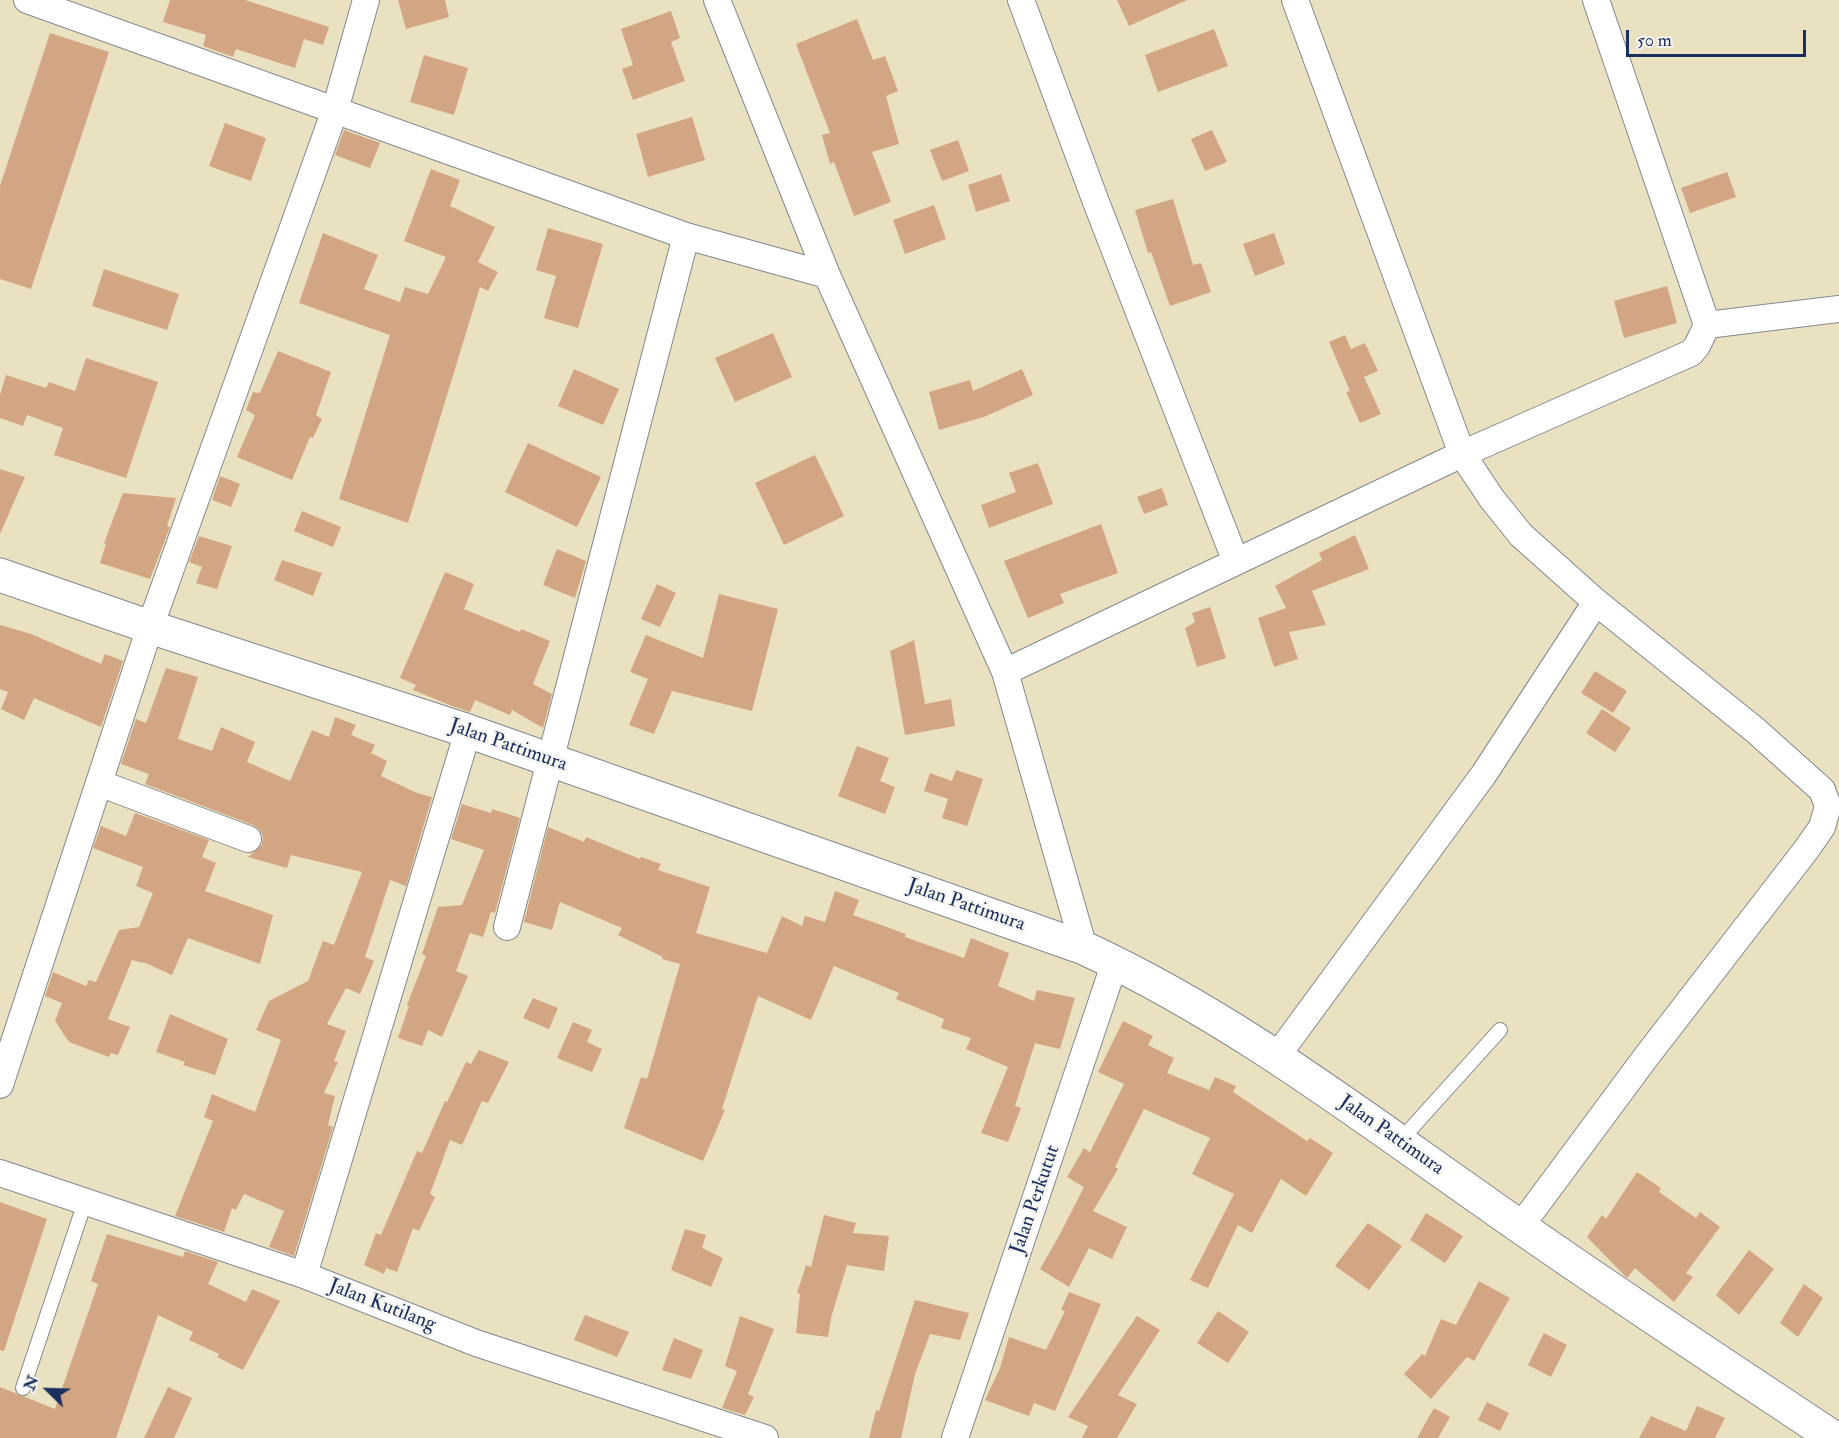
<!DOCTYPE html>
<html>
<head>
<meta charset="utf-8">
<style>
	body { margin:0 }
	#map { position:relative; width:1839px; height:1438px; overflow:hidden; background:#eae1c0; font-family:"IM FELL Double Pica",serif }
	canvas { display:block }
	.north { position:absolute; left:18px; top:1360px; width:60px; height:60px; -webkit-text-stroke:4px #f6f6f2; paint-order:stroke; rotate:293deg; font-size:16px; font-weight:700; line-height:24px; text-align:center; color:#1b2f5e }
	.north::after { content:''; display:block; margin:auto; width:21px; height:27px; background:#1b2f5e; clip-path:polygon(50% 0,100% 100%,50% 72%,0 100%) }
	.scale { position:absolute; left:1626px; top:30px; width:180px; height:27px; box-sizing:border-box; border:3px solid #1b2f5e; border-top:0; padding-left:8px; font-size:18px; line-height:21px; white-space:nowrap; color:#1b2f5e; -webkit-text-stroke:4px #f6f6f2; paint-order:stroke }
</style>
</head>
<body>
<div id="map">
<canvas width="1839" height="1438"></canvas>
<div class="north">N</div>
<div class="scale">50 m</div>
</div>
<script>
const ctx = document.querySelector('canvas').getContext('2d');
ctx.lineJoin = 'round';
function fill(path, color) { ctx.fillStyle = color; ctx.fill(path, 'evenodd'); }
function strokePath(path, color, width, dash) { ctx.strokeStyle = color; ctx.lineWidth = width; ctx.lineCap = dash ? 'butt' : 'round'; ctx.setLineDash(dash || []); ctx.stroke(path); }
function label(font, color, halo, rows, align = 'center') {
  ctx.font = font + ' "IM FELL Double Pica",serif'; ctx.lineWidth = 5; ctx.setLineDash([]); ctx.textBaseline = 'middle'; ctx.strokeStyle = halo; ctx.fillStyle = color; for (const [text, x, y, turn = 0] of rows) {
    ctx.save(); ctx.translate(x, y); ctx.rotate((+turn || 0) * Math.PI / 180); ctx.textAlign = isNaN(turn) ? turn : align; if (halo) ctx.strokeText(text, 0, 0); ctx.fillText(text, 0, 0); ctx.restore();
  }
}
const building = new Path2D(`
	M170,0H245L329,27L323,45L304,39L295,68L236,49L233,57L203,46L206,35L163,22Z
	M398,0H445L449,17L406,29Z
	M1117,0H1187L1129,26Z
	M671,11L680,38L671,42L685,81L633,100L622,69L633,65L621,29Z
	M857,19L873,60L885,56L898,91L886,96L899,144L872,152L891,202L854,216L834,162L830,164L822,135L830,133L796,44Z
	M1214,29L1228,66L1158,92L1145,55Z
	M50,33L109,52L31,289L0,279V186Z
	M424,55L468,68L454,115L410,102Z
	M692,117L705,160L648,177L636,134Z
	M225,123L266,138L251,181L209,166Z
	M344,130L380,143L370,168L335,155Z
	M1212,130L1227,162L1205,171L1191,139Z
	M958,140L969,171L942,181L930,150Z
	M431,169L460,180L450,206L495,227L478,262L498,272L488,291L480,287L408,523L339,499L390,335L299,303L323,233L378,255L364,289L400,302L405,287L428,294L446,257L404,241Z
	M1727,172L1736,197L1690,213L1681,188Z
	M1001,174L1010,201L976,212L968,185Z
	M1173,199L1193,265L1201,263L1211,292L1170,306L1151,252L1148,253L1135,210Z
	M934,205L946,239L905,254L893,220Z
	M548,228L603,244L578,328L544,318L556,276L536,270Z
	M1274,233L1285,264L1255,276L1243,244Z
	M104,269L179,294L167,330L92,306Z
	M1667,286L1677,323L1624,338L1614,301Z
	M773,333L792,377L735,402L715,358Z
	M1345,335L1351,349L1365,343L1378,371L1364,377L1381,414L1360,423L1346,392L1350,391L1329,342Z
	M278,351L331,372L316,415L322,419L313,438L310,437L292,480L237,457L255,415L246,410L253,392L260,393Z
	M86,358L158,382L126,478L54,455L63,428L27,415L23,426L0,418V395L6,375L46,388L49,382L75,391Z
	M574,369L619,389L603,425L558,406Z
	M1022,369L1033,395L984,417L939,430L929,392L970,380L973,391Z
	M528,443L601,477L577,527L505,492Z
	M815,455L844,516L784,545L755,483Z
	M1038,463L1053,504L989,528L981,505L1016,492L1009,473Z
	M0,469L25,477L0,534Z
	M220,476L240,484L231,507L212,500Z
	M1162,488L1168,505L1144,514L1137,497Z
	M123,493L176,498L167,526L170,527L150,579L100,563L106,544L104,543Z
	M302,511L341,527L333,547L294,531Z
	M1101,524L1118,573L1060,594L1064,603L1028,618L1004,561Z
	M1355,535L1369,569L1312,591L1326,625L1289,632L1298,659L1274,667L1258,618L1286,608L1275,586L1322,560L1319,553Z
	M199,536L232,546L217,589L196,583L202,567L189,562Z
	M557,549L586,561L575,598L543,585Z
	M282,560L322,573L313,596L274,580Z
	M445,572L474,584L464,609L520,632L521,629L550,641L533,684L552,694L543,728L512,710L510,715L475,700L470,712L452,706L413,690L416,685L400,678Z
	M657,584L676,593L660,627L641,619Z
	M719,594L778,609L752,711L672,691L654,734L629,725L648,679L630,672L646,635L703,658Z
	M1210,607L1226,658L1197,667L1185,628L1195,622L1192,613Z
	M0,625L31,634L101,664L105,654L123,661L101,727L34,698L24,720L1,709L8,692L0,689Z
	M914,640L925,704L951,699L955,726L905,735L890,651Z
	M166,668L198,677L178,739L212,751L221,727L255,742L247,762L290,781L312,730L329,737L335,717L356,725L351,735L375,745L371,753L387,761L381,776L417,793L432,797L406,886L390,880L365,957L374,961L360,994L346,988L327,1024L346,1031L334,1061L338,1062L324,1093L335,1096L328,1125L333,1127L294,1256L269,1247L284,1211L244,1194L236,1210L232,1208L224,1232L175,1216L213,1121L204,1117L212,1094L255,1112L281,1040L256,1030L269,1001L308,981L323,941L334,945L362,872L291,855L287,868L248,857L262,845L263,836L259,829L253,825L145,784L149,774L121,764L136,719L146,723Z
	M1595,671L1627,691L1613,713L1581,693Z
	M1602,709L1631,728L1615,752L1586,733Z
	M857,746L889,758L880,781L895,787L885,814L838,796Z
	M956,770L983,779L967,826L942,818L948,799L924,791L930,773L952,781Z
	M462,804L491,813L492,809L520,818L495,913L491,912L483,937L470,933L456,971L468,976L442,1037L428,1030L422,1046L398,1038L409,1006L407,1005L426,956L422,954L438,907L462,905L484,850L451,839Z
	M135,813L209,840L202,857L216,863L205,891L273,915L260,964L188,938L172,975L143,962L142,963L132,960L108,1019L130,1027L118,1055L111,1053L109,1057L69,1042L55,1021L62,1003L45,996L53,972L86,986L89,980L96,982L119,930L139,927L153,893L136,886L143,867L93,848L101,826L126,836Z
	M548,827L584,842L586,837L640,859L641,857L661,864L658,870L710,887L696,933L767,953L782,916L802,926L805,916L825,922L835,891L859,900L853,915L906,934L905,937L964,958L971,938L1009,953L998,986L1034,1001L1037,990L1075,998L1060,1049L1035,1043L1015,1106L1021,1108L1008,1142L981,1133L1008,1067L966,1049L971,1038L941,1028L944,1019L896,999L899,993L834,966L811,1020L758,996L722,1109L725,1110L703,1161L624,1128L641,1077L647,1079L680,964L662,959L663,957L618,935L622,928L560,902L552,930L524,922Z
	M533,998L558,1008L549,1029L523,1018Z
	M170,1014L228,1039L215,1075L183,1065L185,1062L156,1052Z
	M1123,1021L1153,1036L1148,1045L1174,1058L1167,1073L1209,1090L1215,1077L1236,1086L1233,1092L1307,1141L1310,1138L1333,1153L1306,1196L1281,1179L1252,1233L1238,1225L1208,1288L1190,1280L1234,1194L1192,1174L1210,1138L1144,1109L1115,1167L1118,1169L1093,1211L1127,1227L1112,1259L1089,1248L1069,1287L1040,1269L1060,1234L1084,1187L1067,1177L1084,1148L1090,1152L1124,1084L1098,1072Z
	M573,1022L592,1030L587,1042L602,1049L592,1072L557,1058Z
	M479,1050L509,1062L488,1103L482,1101L462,1145L450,1140L430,1194L435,1197L419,1231L413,1228L397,1272L386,1268L384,1274L364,1265L376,1233L381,1235L417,1151L422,1153L445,1101L447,1102L466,1062L471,1064Z
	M1637,1172L1661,1188L1659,1192L1696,1218L1700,1212L1720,1227L1686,1273L1693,1277L1674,1302L1635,1268L1627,1278L1626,1277L1587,1237L1602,1215L1606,1219Z
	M0,1202L47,1219L4,1351L0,1350Z
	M1426,1213L1463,1236L1445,1263L1410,1240Z
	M824,1215L856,1223L853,1233L889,1236L884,1271L847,1265L831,1318L828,1337L796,1333L800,1294L797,1293L806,1265L811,1267Z
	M1368,1223L1402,1246L1369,1290L1335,1266Z
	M685,1229L706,1235L702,1248L723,1258L711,1287L671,1270Z
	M107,1234L183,1257L185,1251L218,1262L208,1284L246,1302L252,1289L280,1301L243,1370L217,1357L219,1354L189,1340L193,1332L158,1315L116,1438H0V1387L55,1409L98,1284L91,1281Z
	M1749,1250L1774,1269L1739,1315L1716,1295Z
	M1479,1281L1510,1298L1474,1361L1467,1357L1431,1399L1404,1374L1422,1354L1425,1356L1441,1319L1456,1325Z
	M1804,1284L1823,1298L1798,1337L1780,1323Z
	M1069,1292L1101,1304L1055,1411L1034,1403L1029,1416L985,1400L1000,1368L1009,1337L1046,1350L1065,1311L1061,1310Z
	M915,1300L969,1313L960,1340L930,1334L915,1374L901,1438H869L876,1410L879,1411Z
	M1218,1311L1249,1332L1228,1363L1197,1343Z
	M585,1315L629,1332L617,1357L574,1340Z
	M740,1316L774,1329L748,1394L754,1397L745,1415L722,1408L737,1371L725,1366Z
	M1137,1316L1160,1330L1118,1395L1137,1404L1117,1438H1082L1088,1426L1068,1417Z
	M1544,1333L1567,1345L1551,1377L1528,1365Z
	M674,1338L703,1350L691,1379L662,1370Z
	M168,1387L192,1398L174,1438H144Z
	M1487,1402L1509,1413L1500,1431L1478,1420Z
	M1697,1406L1725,1418L1715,1438H1639L1651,1416L1686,1431Z
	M1434,1408L1450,1417L1438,1438H1417Z`);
const service = new Path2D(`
	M1399,1142L1500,1030
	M23,1388L85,1202`);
const minor = new Path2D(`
	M27,0L686,236L827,275
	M717,0L827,275L1005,672L1084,948
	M1021,0L1096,202L1236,562
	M1707,325L1839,309
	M1005,672L1462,454L1295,0
	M99,783L248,839
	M507,927L686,236
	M1277,1056L1484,774L1596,602
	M0,1085L150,627L335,110L366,0
	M0,1173L304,1275L476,1343L765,1438
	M1520,1227L1646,1057L1806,850L1822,827L1828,806L1822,790L1755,730L1596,602L1521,535L1492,499L1462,454L1691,353L1697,346L1707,325L1596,0
	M304,1275L468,731
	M955,1438L1115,962`);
const primary = new Path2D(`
	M0,575L150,627L468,731L1084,948C1229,1015 1355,1111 1485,1202C1599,1283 1717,1360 1834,1438`);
const streetNames = [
	["Jalan Pattimura",508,746,19],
	["Jalan Pattimura",966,906,19],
	["Jalan Pattimura",1391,1136,35],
	["Jalan Perkutut",1036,1200,-71],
	["Jalan Kutilang",382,1306,21]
];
fill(building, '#d3a683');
strokePath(service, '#82888f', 16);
strokePath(minor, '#82888f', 28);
strokePath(primary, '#82888f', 35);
strokePath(service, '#fff', 14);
strokePath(minor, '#fff', 26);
strokePath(primary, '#fff', 33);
label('20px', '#1b2f5e', '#f6f6f2', streetNames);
</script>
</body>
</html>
